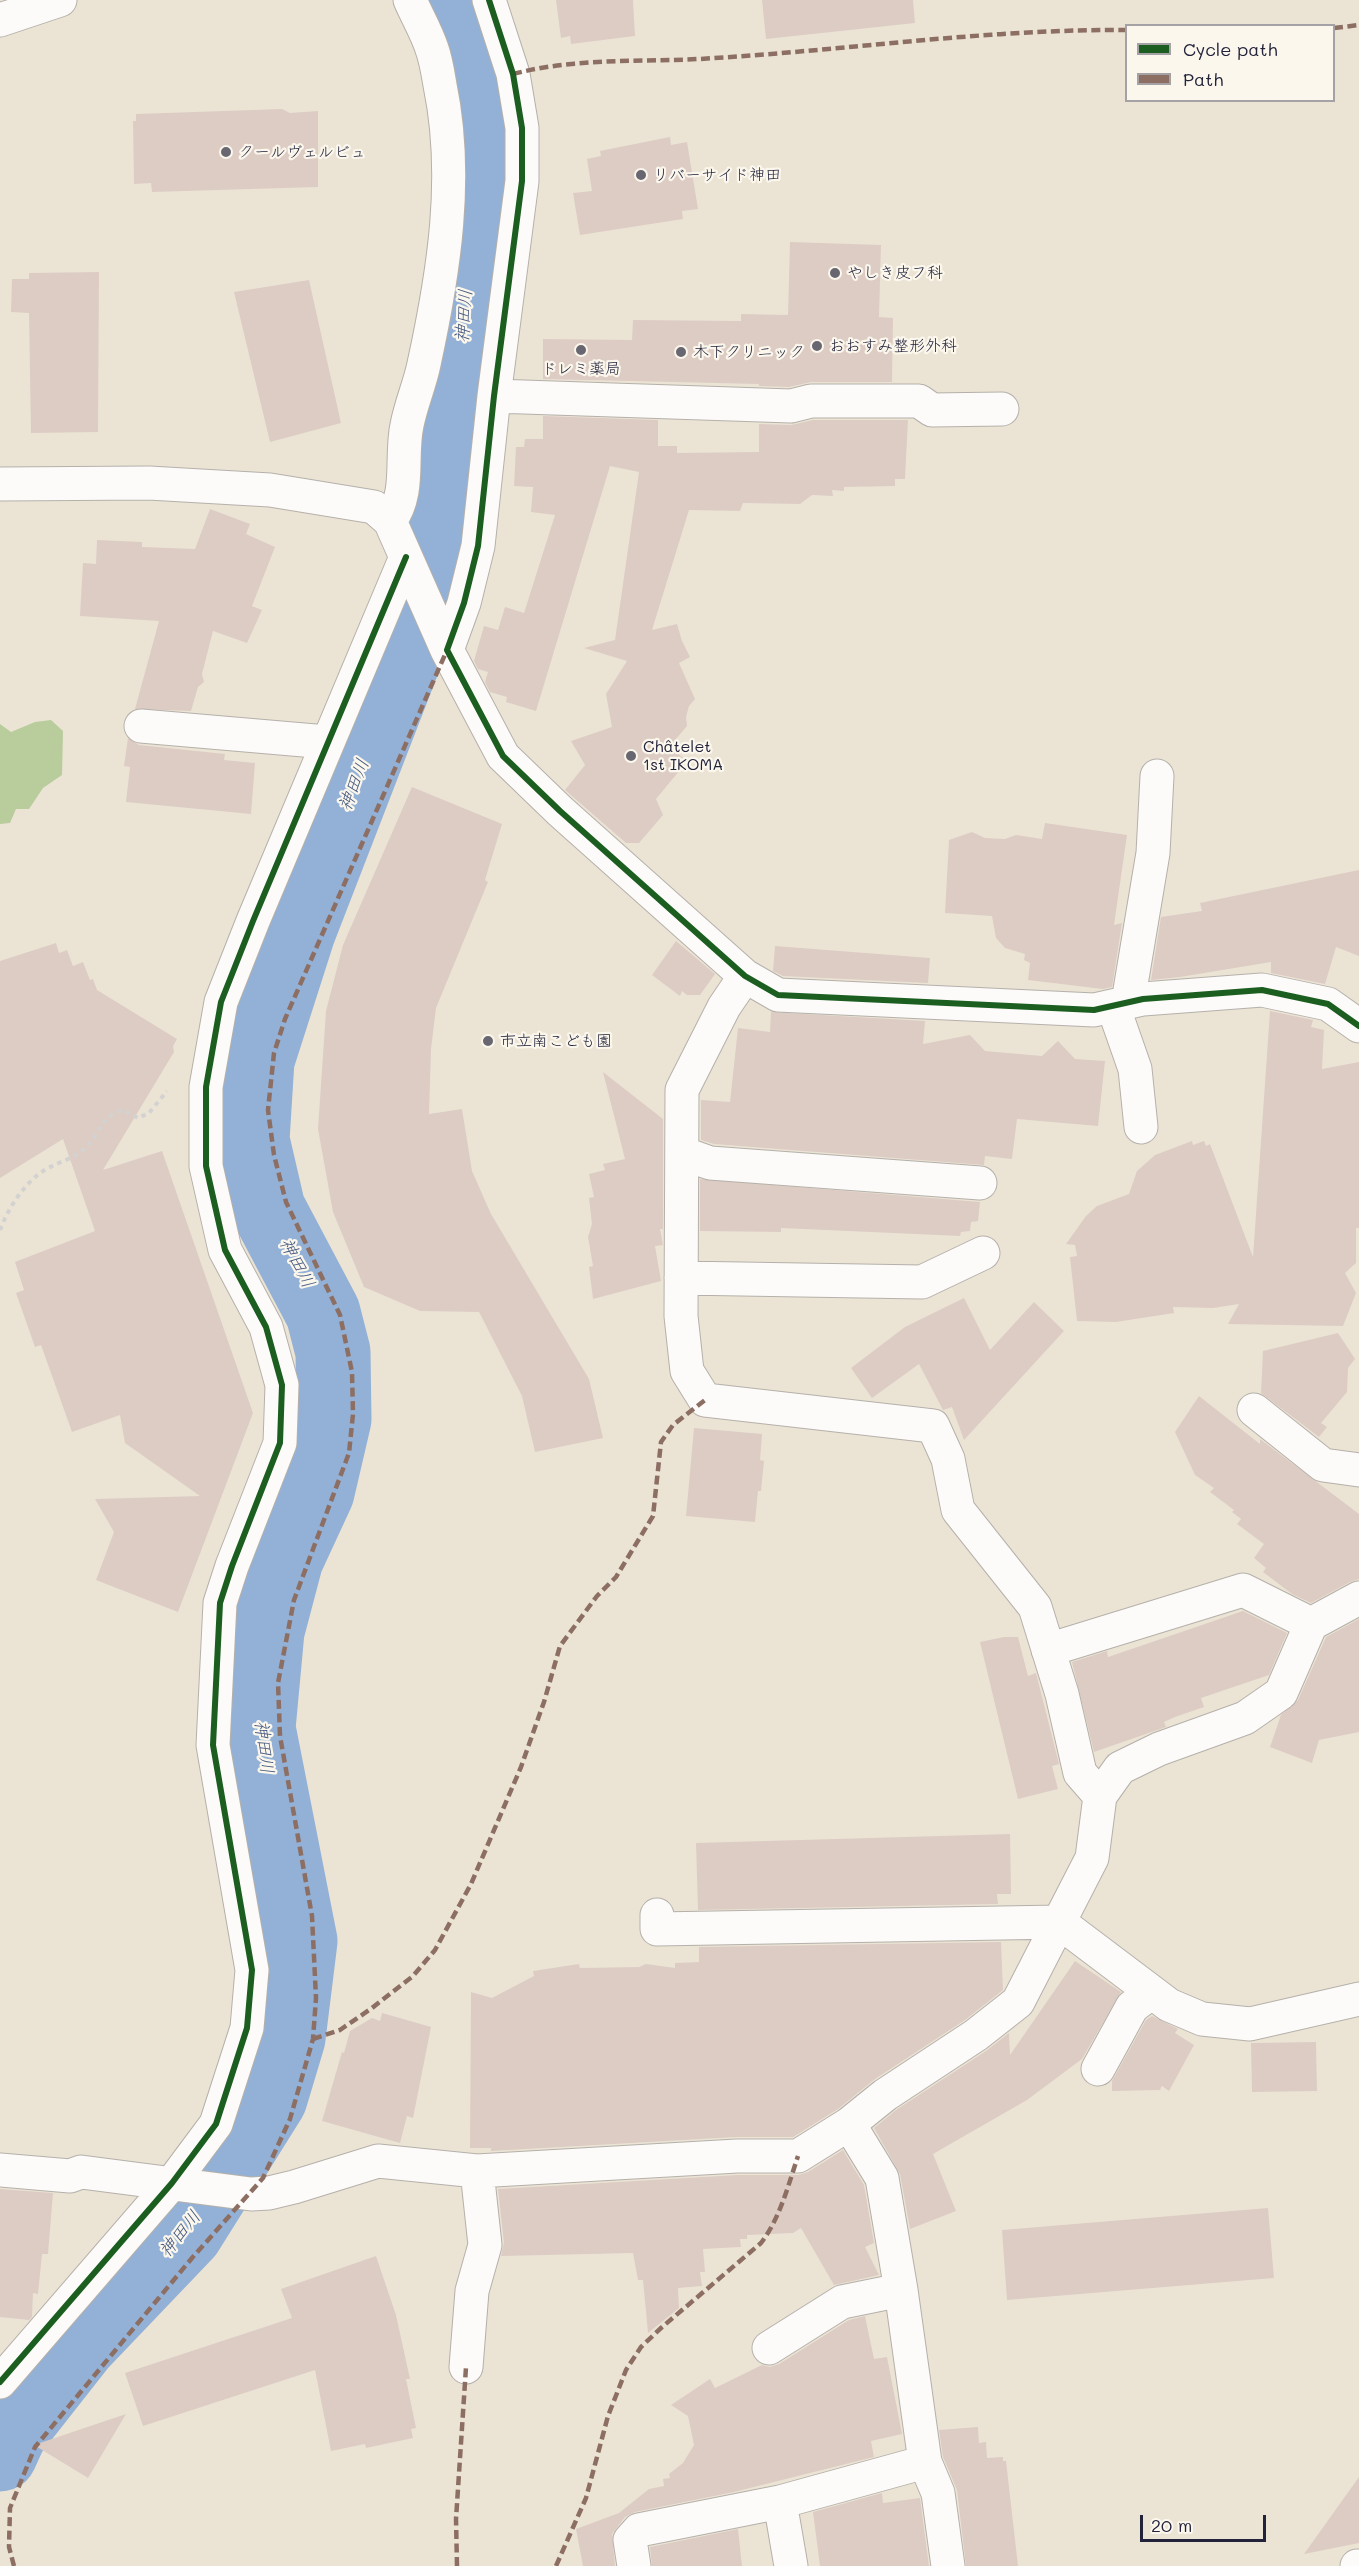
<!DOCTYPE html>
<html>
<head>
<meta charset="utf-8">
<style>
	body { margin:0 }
	#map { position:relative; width:1359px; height:2566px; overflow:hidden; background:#ebe4d5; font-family:Mali,sans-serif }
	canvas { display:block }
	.legend { position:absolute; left:1125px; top:24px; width:210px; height:78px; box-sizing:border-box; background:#fbf7ec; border:2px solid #a4a2a5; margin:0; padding:8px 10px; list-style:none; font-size:18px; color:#22223b }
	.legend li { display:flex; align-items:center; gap:12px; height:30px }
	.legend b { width:30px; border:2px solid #a4a2a5 }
	.scale { position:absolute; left:1140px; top:2515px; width:126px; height:27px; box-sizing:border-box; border:3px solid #22223b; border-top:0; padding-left:8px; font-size:18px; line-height:21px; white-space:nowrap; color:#22223b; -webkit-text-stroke:4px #fbf7ec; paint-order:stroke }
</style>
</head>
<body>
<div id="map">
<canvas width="1359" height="2566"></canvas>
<ul class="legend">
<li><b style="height:8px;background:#1b5e20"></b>Cycle path</li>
<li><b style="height:8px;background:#8d6e63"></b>Path</li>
</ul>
<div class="scale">20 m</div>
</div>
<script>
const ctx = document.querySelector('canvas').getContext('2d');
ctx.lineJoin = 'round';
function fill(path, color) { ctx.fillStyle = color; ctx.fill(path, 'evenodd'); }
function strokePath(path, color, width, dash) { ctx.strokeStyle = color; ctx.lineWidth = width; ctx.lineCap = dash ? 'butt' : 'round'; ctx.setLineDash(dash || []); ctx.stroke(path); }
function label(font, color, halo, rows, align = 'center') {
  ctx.font = font + ' Mali,"Klee One",sans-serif'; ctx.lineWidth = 4.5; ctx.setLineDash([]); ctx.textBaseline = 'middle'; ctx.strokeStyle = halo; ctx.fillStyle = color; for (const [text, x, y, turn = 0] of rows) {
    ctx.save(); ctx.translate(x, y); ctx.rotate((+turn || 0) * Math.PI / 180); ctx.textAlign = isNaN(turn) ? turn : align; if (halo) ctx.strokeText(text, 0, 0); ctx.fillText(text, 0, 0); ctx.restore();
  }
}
const forest = new Path2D(`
	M51,720L63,731L62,775L43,788L29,809H16L10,823L0,824V724L11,732L35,722Z`);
const river = new Path2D(`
	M0,2454L10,2432L80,2343L186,2232L270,2098L288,2038L300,1941L258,1728L267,1631L286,1559L317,1492L334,1419L333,1352L323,1313L268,1209L252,1140L257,1060L298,932L430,591V578L451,499L476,166L463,53L441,0`);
const building = new Path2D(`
	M556,0H633L635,36L571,44L570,36L561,38Z
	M762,0H913L915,23L766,39Z
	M282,109L290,113L318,111V187L152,192L151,183L134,184L133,121H136V114Z
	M670,137L671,145L687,142L698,209L682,211L683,219L580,235L573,193L592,191L587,159L601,156L600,151Z
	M790,242L881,245L879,317L893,318L892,382H811L789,387L759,386V384L543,379V339L632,340L633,320L741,321V314L788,315Z
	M99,272L98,432L31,433L29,313L11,312L12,279H29V273Z
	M309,280L341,423L270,442L234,292Z
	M543,416L658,420V446H677V453L759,452V424L791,425L813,420H908L905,479H895V486L844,487V491L832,490L833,496L812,495L800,504L743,503L740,511L689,510L652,630L677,624L682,641L690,657L679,663L695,699L689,706L686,717L687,726L670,746L684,759L680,770L656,799L663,815L639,843H626L565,790L585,765L571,741L612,727L606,694L627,661L584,648L615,640L639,472L610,466L536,711L506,702L507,697L490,692L485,682L488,672L478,669L474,661L484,626L498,630L505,607L524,613L555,515L531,512L533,487L514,486L516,447H524L525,439H543Z
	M210,509L250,524L246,534L275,547L252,606L262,610L247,643L213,631L202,674L204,682L198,687L191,711L135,709L159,621L80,616L83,563L96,564L97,540L142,542V547L195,549Z
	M128,738L139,745L225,754L224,760L255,763L251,814L126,802L130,767L124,766Z
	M412,787L502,824L485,880L488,882L436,1008L431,1049L429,1114L462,1109L472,1171L491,1214L589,1379L603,1438L535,1452L522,1396L479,1312L420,1311L364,1287L333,1212L318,1129L326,1011L343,945Z
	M1045,823L1127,835L1114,925L1122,923L1112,987L1103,989L1028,980L1030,963L1024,960L1025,954L1005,948L996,938L992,916L945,913L949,840L972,832L985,838L1005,839L1016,835L1042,839Z
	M1359,870V956L1336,947L1325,984L1271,973V962L1180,977L1151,980L1161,917L1202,911L1200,903Z
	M676,941L715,974L700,995H687L682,991L680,996L652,975Z
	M56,943L59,953L67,950L73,966L83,962L90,980L93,979L97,990L177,1039L173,1046L174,1052L103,1170L162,1151L253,1413L178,1612L96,1580L114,1532L95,1499L200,1496L125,1443L120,1415L72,1432L41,1345L35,1347L16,1293L24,1290L15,1262L95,1231L63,1139L0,1178V961Z
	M775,946L930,958L928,983L783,976L773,971Z
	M1270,1011L1313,1020L1311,1027L1324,1030L1322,1069L1359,1062V1228H1356V1263L1345,1273L1356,1293L1343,1326L1228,1324L1239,1304L1213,1308L1173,1307L1174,1313L1116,1322L1077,1321L1070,1257L1077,1256L1075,1245L1066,1244L1086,1216L1097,1206L1129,1194L1137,1171L1155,1155L1192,1141L1193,1145L1204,1141L1206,1146L1210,1144L1253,1257Z
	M771,1012L925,1021L923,1044L970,1035L985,1051L1042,1056L1058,1041L1075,1059L1105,1061L1098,1126L1017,1119L1012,1159L985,1156L984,1165L714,1144L701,1140V1100L730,1102L738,1028L770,1032Z
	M603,1072L663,1119V1229H660L663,1245L655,1246L661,1281L593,1299L589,1267L593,1266L588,1237L592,1224L589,1198L594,1197L589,1174L605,1170L603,1164L625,1159Z
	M700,1179L980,1202L978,1221L971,1222L970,1231L961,1232L960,1236L781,1228V1232L700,1231Z
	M964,1298L990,1350L1034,1302L1064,1331L964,1440L952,1407L943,1410L919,1364L872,1398L851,1368L905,1327Z
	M1338,1333L1355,1359L1348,1368L1347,1392L1321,1423L1327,1427L1319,1437L1261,1393L1263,1351Z
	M1199,1396L1260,1444V1439L1359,1514V1579L1350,1582L1311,1603L1292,1594L1263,1572L1266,1568L1254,1558L1264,1544L1237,1524L1241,1519L1232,1512L1234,1510L1210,1492L1214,1488L1195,1475L1175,1432Z
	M694,1428L762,1434L760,1460L764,1461L761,1491H758L755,1522L686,1516Z
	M1243,1611L1287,1633L1269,1675L1201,1698L1204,1707L1175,1717L1164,1722L1166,1727L1094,1752L1072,1662L1107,1651L1108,1657Z
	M1359,1619V1732L1319,1740L1312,1763L1270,1747L1281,1715L1298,1700L1326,1637Z
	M1004,1637H1018L1028,1676L1036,1673L1059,1764L1052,1766L1058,1789L1018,1799L980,1642Z
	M1010,1834L1011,1894H997L998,1904L698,1910L696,1843Z
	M1001,1942L1003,1990L965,2020L875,2079L838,2109L793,2137H736L491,2151V2148H470L471,1992L492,1998L534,1976L533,1971L579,1964L580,1968L639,1967L646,1964L675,1968V1963L699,1962V1947Z
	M1075,1961L1121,1992L1082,2059L1027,2100L933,2154L956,2211L910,2229L900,2174L874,2128L896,2110L986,2051L1009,2033L1010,2055Z
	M382,2013L431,2027L413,2118L407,2116L400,2143L322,2121L342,2052L344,2053L350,2031L372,2018L380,2021Z
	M1152,2016L1178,2029L1175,2033L1194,2045L1169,2091L1162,2086L1160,2090L1112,2091V2081L1146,2020Z
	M1316,2042L1317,2091L1252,2092L1251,2043Z
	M843,2150L864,2185L874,2243L865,2247L879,2275L834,2285L801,2228L793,2233L747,2235V2239H740L741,2247L703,2249L705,2272H700L702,2286L678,2288L679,2308L648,2333L643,2280H638L633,2253L501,2256L504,2243L498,2189L738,2175H798L808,2172Z
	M0,2189L53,2193L48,2254H42L38,2294L33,2293L32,2317L29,2320L0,2317Z
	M1268,2208L1274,2278L1007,2300L1002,2230Z
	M376,2256L396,2315L410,2379H406L416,2428L411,2429L413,2438L366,2448L365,2444L331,2451L315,2370L143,2426L125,2373L292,2318L281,2289Z
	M865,2316L874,2359L887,2357L902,2434L871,2441L874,2457L734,2492L635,2512L625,2517L612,2534L615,2566H583L576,2529L619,2513L649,2489L664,2486L663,2479L670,2478L669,2474L683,2463L694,2445L688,2416L671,2405L710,2379L715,2388L762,2365L770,2367L779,2364L849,2320Z
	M126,2414L88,2478L34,2445Z
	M978,2427L979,2443L986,2442L987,2458L1003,2457V2461H1006L1018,2566H966L957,2490L943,2457L939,2430Z
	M1359,2477V2543L1304,2554Z
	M882,2493L883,2503L920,2498L929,2566H820L813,2512Z
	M738,2529L742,2566H652L650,2547Z`);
const path = new Path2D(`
	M0,1230C8,1209 22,1187 40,1173C55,1162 75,1160 88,1145C101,1132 102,1115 123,1110L138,1118L149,1113L167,1091`);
const minor = new Path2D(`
	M489,0L513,74L522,128V181L494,396L478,546L464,603L447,650L503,756L560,811L745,976L778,995L1094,1010L1143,999L1262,990L1328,1004L1359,1026
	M494,396L791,406L811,401H919L932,410L1002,409
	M0,484L149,483L270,490L374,507L390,521L447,650
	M390,521C411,492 400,457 407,425C411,404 420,384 424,364C444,272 459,177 440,85C438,73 436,60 432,49C427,33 417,16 410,0
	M141,726L327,742
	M745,976L724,1007L682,1090L681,1316L687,1371L705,1400L933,1426L948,1459L958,1510L1035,1607L1062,1694L1080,1773L1100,1796
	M1128,1002L1153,853L1157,776
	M1113,1006L1135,1069L1141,1127
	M682,1153L710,1163L980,1183
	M681,1278L922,1282L983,1253
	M1254,1410L1323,1465L1359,1470
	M1048,1650L1243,1590L1311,1624
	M657,1915V1929L1059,1922L1169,2005L1202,2019L1250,2024L1359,1999
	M1098,2069L1132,2007L1152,1992
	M0,2170L70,2176L81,2172L251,2194L269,2193L294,2187L378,2161L477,2171L737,2156H798L849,2124L885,2095L976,2035L1018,2002L1092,1858L1100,1796L1120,1768L1159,1749L1245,1718L1281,1693L1311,1624L1359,1598
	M769,2348L842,2302L901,2290
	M466,2367L472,2291L485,2245L477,2171
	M0,2382L172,2183L216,2124L247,2028L252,1970L213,1745L220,1603L232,1566L280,1443L282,1385L266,1327L225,1250L206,1166V1087L221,1002L253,921L406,557
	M925,2462L938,2493L948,2566
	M780,2502L791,2566
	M634,2566L630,2540L639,2530L780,2502L925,2462L901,2290L882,2178L849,2124
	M1357,2566H1359`);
const highway = new Path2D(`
	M0,20L60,0`);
const quiet = new Path2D(`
	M1334,28L1359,25
	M513,74C574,58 636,62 699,59C842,51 983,29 1126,30
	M313,2039L340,2030L372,2008L413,1976L435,1950L471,1884L521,1767L544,1702L560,1646L597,1596L616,1577L653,1516L661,1442L673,1425L705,1400
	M14,2566L9,2547L10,2508L35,2447L192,2258L263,2178L290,2119L313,2039L316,1998L312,1916L280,1736L278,1683L294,1600L349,1453L353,1414L352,1372L340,1315L286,1202L274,1155L268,1110L274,1053L285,1019L447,650
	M457,2566L456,2519L466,2367
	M556,2566L586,2498L608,2416L626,2370L641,2347L661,2328L761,2243C780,2218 788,2186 798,2156`);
const cycleway = new Path2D(`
	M489,0L513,74L522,128V181L494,396L478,546L464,603L447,650L503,756L560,811L745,976L778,995L1094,1010L1143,999L1262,990L1328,1004L1359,1026
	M0,2382L172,2183L216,2124L247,2028L252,1970L213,1745L220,1603L232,1566L280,1443L282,1385L266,1327L225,1250L206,1166V1087L221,1002L253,921L406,557`);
const markers = [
	[226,152,6,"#686671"],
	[641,175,6,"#686671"],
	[835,273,6,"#686671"],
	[817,346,6,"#686671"],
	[581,350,6,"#686671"],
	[681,352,6,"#686671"],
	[631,756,6,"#686671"],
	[488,1041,6,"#686671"]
];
const poiNames = [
	["クールヴェルビュ",238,152],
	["リバーサイド神田",653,175],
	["やしき皮フ科",847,273],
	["おおすみ整形外科",829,346],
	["木下クリニック",693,352],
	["ドレミ薬局",581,369,"center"],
	["Châtelet",643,747],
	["1st IKOMA",643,765],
	["市立南こども園",500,1041]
];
const waterNames = [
	["神田川",464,316,-86],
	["神田川",354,785,-69],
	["神田川",297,1263,62],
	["神田川",264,1747,83],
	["神田川",180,2234,-51]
];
fill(forest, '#b9cc9c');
strokePath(river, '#93b1d6', 75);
fill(building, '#ddccc4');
strokePath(minor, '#b5b0aa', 35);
strokePath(highway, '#b5b0aa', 35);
strokePath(path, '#d3d2d0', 4, [4.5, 4.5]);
strokePath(minor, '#fcfbf9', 33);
strokePath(highway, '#fcfbf9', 33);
strokePath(quiet, '#8d6e63', 4.5, [9, 4.5]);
strokePath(cycleway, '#1b5e20', 6);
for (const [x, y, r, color] of markers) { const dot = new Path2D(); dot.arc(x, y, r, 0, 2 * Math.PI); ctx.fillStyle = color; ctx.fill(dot); strokePath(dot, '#fbf7ec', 2); }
label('16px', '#22223b', '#fbf7ec', poiNames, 'left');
label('italic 18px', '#445881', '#fbf7ec', waterNames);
</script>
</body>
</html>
